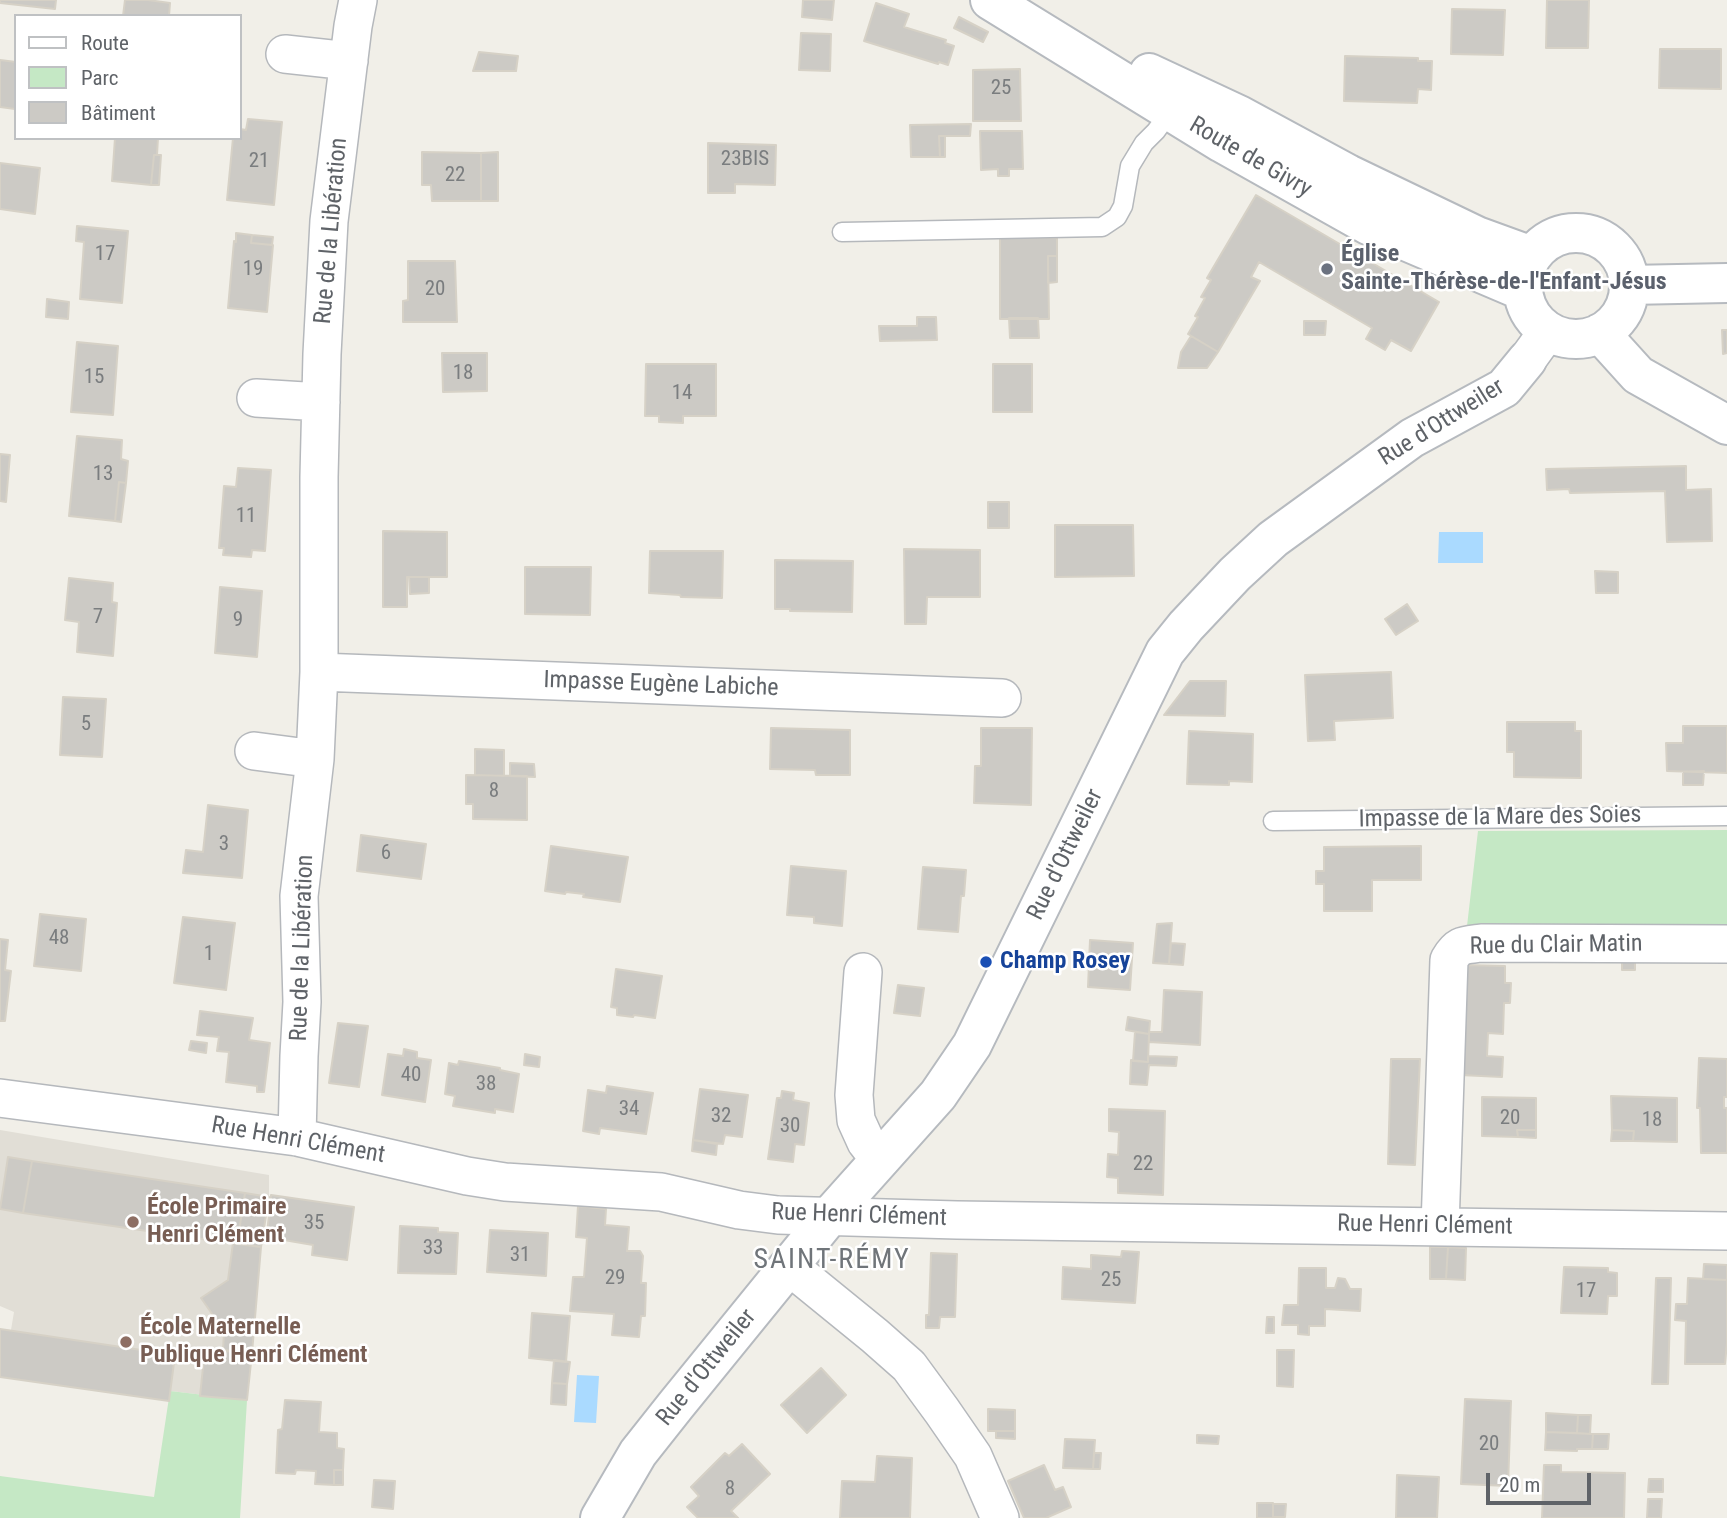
<!DOCTYPE html>
<html>
<head>
<meta charset="utf-8">
<style>
	body { margin:0 }
	#map { position:relative; width:1727px; height:1518px; overflow:hidden; background:#f1efe8; font-family:"Roboto Condensed",sans-serif }
	canvas { display:block }
	.legend { position:absolute; left:14px; top:14px; width:228px; height:126px; box-sizing:border-box; background:#fff; border:2px solid #bfc1c3; margin:0; padding:9px 12px; list-style:none; font-size:21px; color:#5f6368 }
	.legend li { display:flex; align-items:center; gap:14px; height:35px }
	.legend b { width:35px; border:2px solid #bfc1c3 }
	.scale { position:absolute; left:1486px; top:1473px; width:105px; height:32px; box-sizing:border-box; border:4px solid #5f6368; border-top:0; padding-left:9px; font-size:21px; line-height:24px; white-space:nowrap; color:#5f6368; -webkit-text-stroke:5px #fff; paint-order:stroke }
</style>
</head>
<body>
<div id="map">
<canvas width="1727" height="1518"></canvas>
<ul class="legend">
<li><b style="height:9px;background:#fff"></b>Route</li>
<li><b style="height:19px;background:#c5e8c5"></b>Parc</li>
<li><b style="height:19px;background:#cccac5"></b>Bâtiment</li>
</ul>
<div class="scale">20 m</div>
</div>
<script>
const ctx = document.querySelector('canvas').getContext('2d');
ctx.lineJoin = 'round';
function fill(path, color) { ctx.fillStyle = color; ctx.fill(path, 'evenodd'); }
function strokePath(path, color, width, dash) { ctx.strokeStyle = color; ctx.lineWidth = width; ctx.lineCap = dash ? 'butt' : 'round'; ctx.setLineDash(dash || []); ctx.stroke(path); }
function label(font, color, halo, rows, align = 'center') {
  ctx.font = font + ' "Roboto Condensed",sans-serif'; ctx.lineWidth = 5; ctx.setLineDash([]); ctx.textBaseline = 'middle'; ctx.strokeStyle = halo; ctx.fillStyle = color; for (const [text, x, y, turn = 0] of rows) {
    ctx.save(); ctx.translate(x, y); ctx.rotate((+turn || 0) * Math.PI / 180); ctx.textAlign = isNaN(turn) ? turn : align; if (halo) ctx.strokeText(text, 0, 0); ctx.fillText(text, 0, 0); ctx.restore();
  }
}
const education = new Path2D(`
	M0,1130L269,1175V1197L261,1247L247,1400L170,1391L169,1401L0,1377V1329L11,1330L14,1312L0,1306Z`);
const green = new Path2D(`
	M1727,830V928L1467,926L1478,831Z
	M170,1391L247,1400L240,1518H0V1476L154,1497Z`);
const water = new Path2D(`
	M1439,532H1483V563H1438Z
	M577,1375L599,1376L596,1423L574,1422Z`);
const building = new Path2D(`
	M0,0H56L55,9L0,3Z
	M125,0H148L170,3L169,16H123Z
	M803,0H834L832,20L802,17Z
	M1547,0H1589L1588,48H1546Z
	M876,3L909,14L904,27L946,40L945,43L954,46L948,65L939,62L938,64L864,41Z
	M1452,9L1505,10L1503,55L1451,54Z
	M959,17L988,32L983,42L954,28Z
	M801,33L831,34L830,71L799,70Z
	M1660,49H1721V89L1659,88Z
	M479,52L518,56L516,71H473Z
	M1345,56L1418,58V61H1432L1431,90L1418,89L1417,103L1344,101Z
	M0,60L16,62L15,109L0,107Z
	M1020,69L1021,121H973V70Z
	M248,119L282,122L274,205L227,200L233,138H240V129L246,130Z
	M971,124L970,136H939L940,157H911L910,125Z
	M980,131H1022L1023,169H1009V176H998V169L981,170Z
	M939,136H945V157H940Z
	M115,138H158L157,155H154L151,185L112,181Z
	M708,143L776,145L775,185L735,184V193H708Z
	M422,152L481,153V201H432L431,185H422Z
	M498,152V201H481V153Z
	M154,155H161L159,185H151Z
	M0,163L40,168L35,214L0,209Z
	M1256,195L1439,302L1411,351L1391,340L1385,350L1366,339L1372,328L1259,262L1251,277L1260,281L1218,352L1188,334L1198,317L1195,316L1205,298L1201,297L1211,280L1207,278Z
	M77,226L128,231L122,303L80,299L84,242L76,241Z
	M236,233L252,235L251,243L273,245L267,312L228,308L234,241L236,242Z
	M252,235L273,237L272,245L251,243Z
	M1000,238H1057V256H1048L1049,319H1000Z
	M1048,256H1057V282L1048,283Z
	M408,261H455L457,322H403V301L408,300Z
	M47,299L69,302L68,319L46,317Z
	M917,317H936L937,340L880,341L879,326H917Z
	M1009,318H1038L1039,338H1010Z
	M1304,321H1326L1325,335H1304Z
	M1722,330H1727V353L1723,354Z
	M1191,336L1218,352L1207,368H1178L1181,352Z
	M77,342L118,346L113,415L71,412Z
	M442,353H487V391L443,392Z
	M646,364H716V416H683V423L659,422V416H645Z
	M993,364H1032V412H993Z
	M77,436L122,440L121,459L128,461L126,483L119,482L115,521L69,516Z
	M0,454L10,455L6,502L0,501Z
	M1686,466V490L1711,489L1712,541L1667,542L1665,491L1570,493L1569,489L1547,490L1546,469Z
	M238,468L271,470L265,551L252,550L251,557L223,555L224,548H219L224,486L236,487Z
	M119,482L126,483L121,522L115,521Z
	M988,502H1009V528H988Z
	M1055,525H1133L1134,576L1055,577Z
	M383,531L447,532V577H407V607H383Z
	M904,549L980,550V597H927L926,624H905Z
	M650,551H723L722,598L681,597L680,595L649,593Z
	M775,560L853,561L852,612L790,611V609H775Z
	M525,567H591L590,615L525,614Z
	M1595,571L1618,572V593H1596Z
	M409,577H429V593L410,594Z
	M69,578L113,583L112,602L117,603L113,656L77,652L79,622L65,620Z
	M220,587L262,591L257,657L215,653Z
	M1407,604L1418,621L1396,635L1385,619Z
	M1391,672L1393,718L1334,721L1335,740L1308,741L1305,675Z
	M1190,681H1226L1225,716L1164,715Z
	M63,697L106,699L102,757L60,755Z
	M1507,722H1575V731H1581V778L1514,777V752H1507Z
	M1683,726H1727V773L1667,771L1666,743H1683Z
	M771,728L850,730V775H816L815,770L770,769Z
	M981,728H1032L1031,805L974,803L975,766H981Z
	M1189,731L1253,734L1252,782L1229,781V785L1187,784Z
	M475,749L504,750V776L475,775Z
	M510,763L534,764L535,777L510,776Z
	M1704,771L1703,785H1683V772Z
	M466,775L527,776V820L473,819V804H466Z
	M208,805L248,810L242,878L183,873L186,850L203,852Z
	M361,835L426,844L421,879L357,871Z
	M551,846L628,857L620,902L583,897L584,894L566,892L565,894L545,891Z
	M1421,846V880H1372V911H1324V884H1316V871H1324V847Z
	M791,866L846,871L842,926L814,923V917L787,915Z
	M923,867L966,870L964,896H961L958,932L918,929Z
	M40,914L86,919L81,971L34,966Z
	M183,917L235,923L226,990L174,983Z
	M1172,923L1169,964L1153,963L1157,924Z
	M0,939L8,940L5,970L11,971L5,1021H0Z
	M1090,940L1133,943L1130,990L1088,987Z
	M1171,943L1185,944L1183,965L1169,964Z
	M1622,953L1635,954V970H1622Z
	M1463,965L1505,966V983H1511L1510,1003H1504L1503,1034L1488,1033L1487,1056L1503,1057L1502,1077L1460,1075Z
	M616,969L662,976L655,1018L634,1015L633,1017L617,1015V1008L611,1007Z
	M898,985L924,988L920,1016L894,1013Z
	M1164,990L1202,992L1200,1045L1149,1042V1032H1162Z
	M200,1011L253,1018L249,1040L270,1043L264,1092H257V1086L226,1082L229,1052L217,1051L219,1037L197,1035Z
	M1128,1017L1150,1021L1149,1034L1126,1030Z
	M338,1023L368,1026L359,1087L329,1083Z
	M1135,1032L1149,1034L1148,1062L1133,1061Z
	M191,1041L207,1043L206,1053L189,1050Z
	M404,1049L417,1052V1058L431,1060L425,1102L382,1095L388,1054L403,1056Z
	M525,1054L540,1057L539,1067L524,1065Z
	M1148,1056L1177,1057L1176,1066L1149,1065L1147,1085L1130,1084L1131,1060L1148,1062Z
	M1699,1058L1727,1059V1097H1724V1108H1727V1153H1701L1700,1108H1697Z
	M1391,1059H1420L1415,1165L1388,1164Z
	M459,1061L500,1068V1070L519,1074L513,1112L495,1109V1113L453,1106L455,1096L445,1094L449,1063L458,1065Z
	M607,1086L653,1093L646,1134L600,1128L599,1134L583,1131L588,1090L606,1093Z
	M700,1089L748,1095L742,1137L725,1135L723,1144L693,1140Z
	M782,1091L794,1093L793,1100L809,1103L804,1145L795,1144L793,1162L768,1159L777,1098H781Z
	M1611,1096L1677,1098V1142L1633,1141L1634,1131L1612,1130Z
	M1482,1097L1536,1098V1130H1517L1518,1137L1482,1136Z
	M1109,1109L1165,1111L1163,1195L1118,1193V1178L1107,1177L1108,1154L1118,1155L1119,1132L1109,1131Z
	M1517,1130H1536V1138L1518,1137Z
	M1612,1130L1634,1131L1633,1141H1611Z
	M693,1140L717,1144L716,1155L692,1151Z
	M8,1157L32,1161L23,1213L0,1209Z
	M32,1161L245,1193L237,1244L23,1213Z
	M245,1193L269,1197L261,1247L237,1244Z
	M271,1195L354,1207L347,1260L312,1255L313,1245L278,1239V1236L267,1234Z
	M578,1206L606,1209L605,1225L629,1227L627,1251H640L643,1256L641,1283H646L645,1316H641L639,1337L612,1335L614,1314L570,1311L573,1277H584L587,1238L576,1237Z
	M400,1226L438,1228V1232L458,1233L456,1274L398,1273Z
	M490,1230L548,1233L546,1276L487,1272Z
	M233,1243L261,1247L252,1353L223,1351L224,1331L201,1298L228,1280Z
	M1430,1247H1448L1446,1279H1430Z
	M1448,1247L1466,1248L1465,1280L1446,1279Z
	M1122,1251L1139,1252L1135,1303L1062,1299L1063,1267L1091,1269V1255L1121,1257Z
	M931,1253L957,1254L955,1317H940L939,1328H926V1315H929Z
	M1704,1264L1727,1265V1280L1703,1279Z
	M1564,1267L1608,1268V1272L1617,1273V1296H1608L1607,1314L1561,1313Z
	M1299,1268H1326V1288H1335L1338,1278L1345,1279L1350,1289H1361L1360,1311L1325,1309V1326H1309V1335L1298,1334V1325H1282L1284,1305H1298Z
	M1656,1278H1671L1668,1384H1652Z
	M1688,1278L1727,1280V1343L1725,1364H1685L1686,1321L1675,1320L1676,1304H1687Z
	M532,1313L570,1316L566,1362L529,1358Z
	M1267,1317H1274V1333H1266Z
	M0,1329L175,1355L169,1401L0,1377Z
	M205,1348L252,1353L247,1400L200,1396Z
	M1277,1350H1294L1293,1387L1277,1386Z
	M554,1360L570,1362L567,1384L552,1383Z
	M821,1368L846,1395L807,1433L781,1405Z
	M552,1383L567,1384L566,1405L551,1404Z
	M1465,1399L1511,1401L1508,1486L1461,1484Z
	M285,1400L321,1402L319,1432L337,1433V1448L344,1449L343,1470H334V1485L315,1484L316,1471L296,1470L295,1474L276,1473L278,1430L282,1429Z
	M988,1409L1015,1410V1431H988Z
	M1546,1413L1578,1415L1577,1433L1546,1432Z
	M1578,1415H1591L1590,1434L1577,1433Z
	M996,1431H1015V1439L996,1438Z
	M1546,1432L1593,1434L1592,1449H1577V1451L1545,1450Z
	M1593,1434H1609L1608,1449H1592Z
	M1197,1435L1219,1436L1218,1444L1197,1443Z
	M1065,1439L1095,1440L1093,1469L1063,1468Z
	M742,1444L770,1474L731,1511L738,1518H698L687,1507L699,1496L691,1487L725,1453L729,1456Z
	M1094,1453H1101L1100,1469H1093Z
	M877,1456L912,1458L910,1518H840L842,1481L875,1482Z
	M1044,1465L1055,1490L1063,1487L1071,1507L1046,1518H1024L1008,1481Z
	M1544,1465H1561V1472L1625,1473L1624,1518H1542Z
	M334,1470H343V1485H334Z
	M1397,1475L1439,1477L1437,1518H1396Z
	M1649,1479H1663V1492H1648Z
	M374,1480L395,1481L393,1509L372,1507Z
	M1648,1499H1662L1661,1518H1647Z
	M1257,1503H1273V1518H1257Z
	M1273,1504H1286L1285,1517H1273Z`);
const lane = new Path2D(`
	M842,232L1102,227L1117,217L1123,206L1130,166L1144,143L1156,131L1172,109
	M1273,821L1727,816`);
const street = new Path2D(`
	M285,54L349,61
	M1527,360L1548,331
	M256,398L321,402
	M319,672L1002,698
	M254,751L315,759
	M863,972L854,1095L856,1120L866,1142L880,1160
	M0,1098L297,1137L467,1176L505,1182L661,1192L739,1210L778,1215L957,1220L1727,1231
	M297,1137L299,1056L302,1002L299,896L315,759L319,672V477L322,354L329,221L353,26L358,0
	M1440,1227L1449,960C1458,944 1464,945 1481,943L1727,944
	M789,1266L875,1336L909,1366L942,1411L973,1456L1000,1518`);
const secondary = new Path2D(`
	M990,0L1222,143L1368,225L1523,291
	M1149,73L1239,115L1348,174L1477,236L1532,256
	M1523 286a53 53 0 1 1 106 0a53 53 0 1 1-106 0Z
	M1629,285L1727,283
	M1600,333L1638,375L1727,425
	M600,1518L638,1453L676,1405L828,1218L938,1095L972,1045L1165,652L1186,626L1235,574L1273,539L1412,438L1504,388L1527,360`);
const markers = [
	[1327,269,7,"#6b7280"],
	[986,962,7,"#1a4fb4"],
	[133,1222,7,"#8d6e63"],
	[126,1342,7,"#8d6e63"]
];
const numberNames = [
	["25",1001,89],
	["23BIS",745,160],
	["21",259,162],
	["22",455,176],
	["17",105,255],
	["19",253,270],
	["20",435,290],
	["18",463,374],
	["15",94,378],
	["14",682,394],
	["13",103,475],
	["11",246,517],
	["7",98,618],
	["9",238,621],
	["5",86,725],
	["8",494,792],
	["3",224,845],
	["6",386,854],
	["48",59,939],
	["1",209,955],
	["40",411,1076],
	["38",486,1085],
	["34",629,1110],
	["32",721,1117],
	["20",1510,1119],
	["18",1652,1121],
	["30",790,1127],
	["22",1143,1165],
	["35",314,1224],
	["33",433,1249],
	["31",520,1256],
	["29",615,1279],
	["25",1111,1281],
	["17",1586,1292],
	["20",1489,1445],
	["8",730,1490]
];
const streetNames = [
	["Route de Givry",1250,158,30],
	["Rue de la Libération",332,231,-85],
	["Rue d'Ottweiler",1442,423,-32],
	["Impasse Eugène Labiche",661,685,2],
	["Impasse de la Mare des Soies",1500,818,-1],
	["Rue d'Ottweiler",1066,855,-64],
	["Rue du Clair Matin",1556,946,-1],
	["Rue de la Libération",303,948,-88],
	["Rue Henri Clément",298,1141,10],
	["Rue Henri Clément",859,1216,2],
	["Rue Henri Clément",1425,1226,1],
	["Rue d'Ottweiler",707,1368,-51]
];
const worshipNames = [
	["Église",1341,255],
	["Sainte-Thérèse-de-l'Enfant-Jésus",1341,283]
];
const transitNames = [
	["Champ Rosey",1000,962]
];
const educationNames = [
	["École Primaire",147,1208],
	["Henri Clément",147,1236],
	["École Maternelle",140,1328],
	["Publique Henri Clément",140,1356]
];
const quarterNames = [
	["SAINT-RÉMY",832,1261]
];
fill(education, '#e1ded6');
fill(green, '#c5e8c5');
fill(water, '#aadaff');
fill(building, '#cccac5');
strokePath(building, '#d6d1c6', 2);
strokePath(lane, '#b5b8bc', 21);
strokePath(street, '#b5b8bc', 40);
strokePath(secondary, '#b6babf', 42);
strokePath(lane, '#fff', 18);
strokePath(street, '#fff', 37);
strokePath(secondary, '#fff', 38);
for (const [x, y, r, color] of markers) { const dot = new Path2D(); dot.arc(x, y, r, 0, 2 * Math.PI); ctx.fillStyle = color; ctx.fill(dot); strokePath(dot, '#fff', 2.5); }
label('21px', '#7a7d7f', null, numberNames);
label('24px', '#5f6368', '#fff', streetNames);
label('bold 24px', '#5b616d', '#fff', worshipNames, 'left');
label('bold 24px', '#164399', '#fff', transitNames, 'left');
label('bold 24px', '#785e54', '#fff', educationNames, 'left');
ctx.letterSpacing = '2px';
label('28px', '#70757a', '#fff', quarterNames);
ctx.letterSpacing = '0px';
</script>
</body>
</html>
